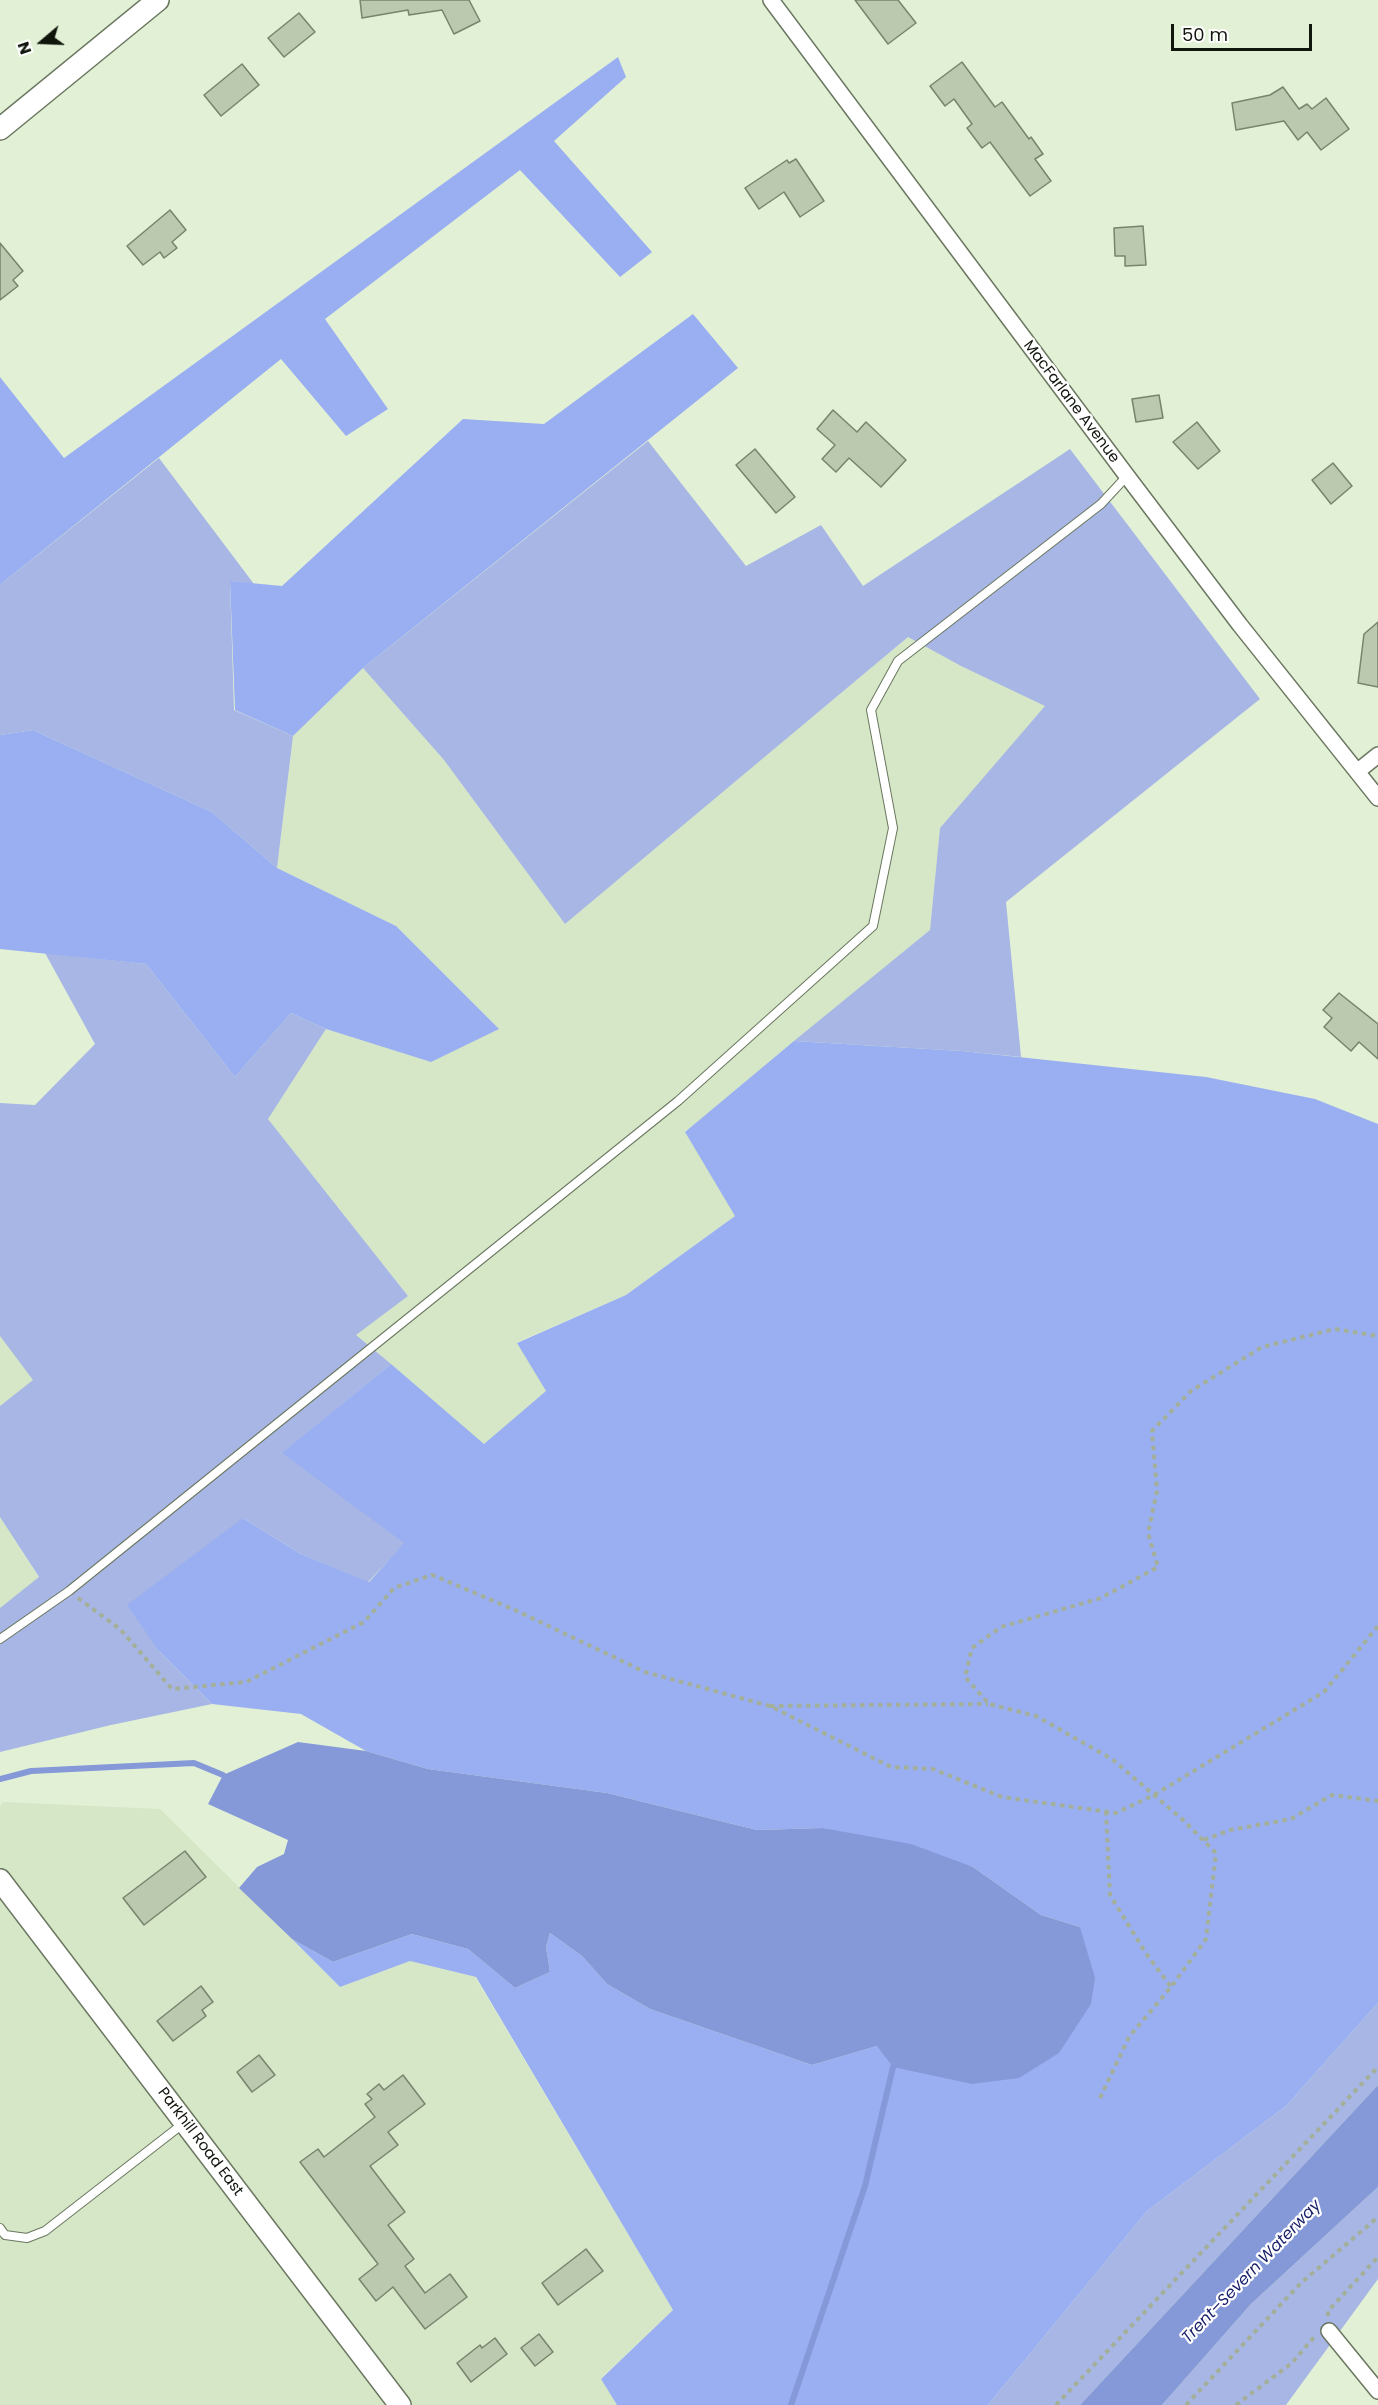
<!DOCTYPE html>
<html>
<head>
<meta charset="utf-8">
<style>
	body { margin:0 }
	#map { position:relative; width:1378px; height:2405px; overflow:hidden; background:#e2f1d6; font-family:Poppins,sans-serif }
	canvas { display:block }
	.north { position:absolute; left:12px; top:12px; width:60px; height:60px; -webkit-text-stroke:4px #fff; paint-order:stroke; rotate:251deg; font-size:16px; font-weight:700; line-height:24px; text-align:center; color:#11160d }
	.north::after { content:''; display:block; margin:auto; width:21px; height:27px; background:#11160d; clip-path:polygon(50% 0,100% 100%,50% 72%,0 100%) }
	.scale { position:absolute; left:1171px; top:24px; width:141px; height:27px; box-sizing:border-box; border:3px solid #11160d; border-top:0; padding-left:8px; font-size:18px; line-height:21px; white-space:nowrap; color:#11160d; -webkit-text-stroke:4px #fff; paint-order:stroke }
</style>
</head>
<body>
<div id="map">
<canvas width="1378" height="2405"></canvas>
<div class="north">N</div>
<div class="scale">50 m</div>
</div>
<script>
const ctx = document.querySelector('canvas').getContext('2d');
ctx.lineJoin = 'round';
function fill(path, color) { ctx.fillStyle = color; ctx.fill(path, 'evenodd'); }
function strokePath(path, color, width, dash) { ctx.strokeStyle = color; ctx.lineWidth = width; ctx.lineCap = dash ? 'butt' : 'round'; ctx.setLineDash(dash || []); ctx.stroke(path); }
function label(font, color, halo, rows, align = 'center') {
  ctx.font = font + ' Poppins,sans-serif'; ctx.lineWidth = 4.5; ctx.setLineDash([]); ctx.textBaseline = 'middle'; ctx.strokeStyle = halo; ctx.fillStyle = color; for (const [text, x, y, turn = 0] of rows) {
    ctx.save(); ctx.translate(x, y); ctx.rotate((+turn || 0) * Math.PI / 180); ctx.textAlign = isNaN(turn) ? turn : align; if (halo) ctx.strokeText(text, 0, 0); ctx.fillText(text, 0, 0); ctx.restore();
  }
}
const built = new Path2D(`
	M908,637L961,666L1046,706L940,828L930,930L685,1132L736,1215L626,1295L517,1342L546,1391L484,1445L355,1335L408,1296L268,1119L326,1029L431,1062L396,926L277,868L293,736L363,668L444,760L565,924Z
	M0,1336L34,1380L0,1406Z
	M0,1517L39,1578L0,1608Z
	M3,1802L160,1809L340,1987L410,1961L475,1977L673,2310L601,2378L617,2405H0V1806Z`);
const green = new Path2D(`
	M648,441L746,566L821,525L863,586L1070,449L1260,699L1006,902L1021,1057L962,1051L794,1041L930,930L940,828L1045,706L961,666L908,637L565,924L444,760L363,668Z
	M159,458L254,584L230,581L234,710L293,736L277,868L212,812L33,730L0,735V585Z
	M45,953L146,964L235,1077L291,1013L326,1029L268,1119L408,1296L356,1335L391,1364L283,1453L405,1543L368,1582L299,1553L243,1518L159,1651L212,1704L111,1725L0,1752V1608L39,1577L0,1517V1406L33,1380L0,1336V1103L35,1105L95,1044Z
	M1378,2003V2085L1080,2405H988L1147,2211L1286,2106Z
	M1378,2187V2279L1286,2405H1162L1251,2304Z`);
const forest = new Path2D(`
	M618,57L626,77L554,141L652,252L620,277L520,170L325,319L388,409L346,436L281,359L0,585V377L64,458Z
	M693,314L738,368L363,668L293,736L235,710L230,581L282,586L463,419L544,424Z
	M33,730L212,812L277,868L396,926L499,1029L431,1062L326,1029L291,1013L235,1077L146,964L0,949V735Z
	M794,1041L962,1051L1206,1077L1315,1099L1378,1124V2003L1286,2106L1147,2211L988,2405H617L601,2379L673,2310L476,1977L410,1961L340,1987L292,1939L333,1962L412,1934L468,1949L515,1988L550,1972L546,1947L550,1933L582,1956L607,1984L650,2009L812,2065L877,2046L1080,1927L1041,1915L973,1867L823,1828L757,1830L607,1793L428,1769L366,1751L301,1714L212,1704L159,1651L127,1605L243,1518L299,1553L369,1582L404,1543L282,1453L391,1364L484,1444L546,1391L517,1343L626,1295L735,1216L685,1132Z`);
const water = new Path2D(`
	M298,1742L366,1751L428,1769L607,1793L757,1830L823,1828L911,1844L973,1867L1041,1915L1080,1927L1095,1978L1091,2004L1059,2053L1019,2078L972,2084L893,2067L877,2046L812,2065L650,2009L607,1984L582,1956L550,1933L546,1947L550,1972L515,1988L468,1949L412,1934L333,1962L292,1939L239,1888L257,1867L284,1854L288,1840L208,1804L223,1775Z
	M1378,2085V2187L1251,2304L1162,2405H1080Z`);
const stream = new Path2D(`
	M0,1779L31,1771L194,1763L223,1775
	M791,2405L865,2186L893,2067`);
const building = new Path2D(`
	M360,0H469L480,21L454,34L442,10L409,15L408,10L362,18Z
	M855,0H898L916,23L888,44Z
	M299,13L315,32L284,57L268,38Z
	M962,62L995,107L1002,102L1029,139L1031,137L1043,154L1035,159L1051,181L1030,196L990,142L982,148L967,128L972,124L954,99L945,106L930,86Z
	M242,64L259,85L221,116L204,95Z
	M1283,87L1299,109L1307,104L1312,109L1326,98L1349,129L1321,150L1307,132L1298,140L1284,121L1236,130L1232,103L1270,95Z
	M796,159L824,201L800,217L784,192L759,209L745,188L787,160L789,163Z
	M170,210L186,230L172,242L177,248L164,258L160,252L143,265L127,246Z
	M1143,226L1146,265L1125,266V256H1115L1114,228Z
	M0,243L23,271L13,280L18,286L0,300Z
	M1159,395L1163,418L1136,422L1132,399Z
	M833,410L857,432L866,422L906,460L881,487L849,458L836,472L822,459L835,445L817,429Z
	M1197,422L1220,451L1198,469L1173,442Z
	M755,449L795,497L776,513L736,465Z
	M1333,463L1352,486L1331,504L1312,480Z
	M1378,622V687L1358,683L1364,634Z
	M1339,993L1378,1024V1059L1359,1042L1351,1051L1324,1027L1332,1018L1323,1010Z
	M185,1851L206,1877L144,1925L123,1898Z
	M201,1986L213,2002L202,2010L206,2016L173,2041L157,2021Z
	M259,2055L275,2075L252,2092L237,2072Z
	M403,2075L425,2104L388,2132L398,2145L370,2166L405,2212L388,2225L414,2259L405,2266L425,2293L450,2274L467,2297L425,2329L393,2287L376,2301L359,2279L378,2264L300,2162L318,2149L324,2157L375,2117L365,2104L372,2099L367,2094L379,2084L384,2090Z
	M586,2249L603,2271L558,2305L542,2283Z
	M539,2334L553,2352L535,2366L521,2348Z
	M495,2338L507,2354L471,2382L457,2363L480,2345L482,2348Z`);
const path = new Path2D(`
	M78,1598L120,1629L172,1689L246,1682L364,1622L394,1588L432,1575L515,1610L645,1672L770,1706L891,1767L933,1769L1002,1797L1116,1813L1154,1795L1324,1692L1378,1626
	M770,1706L988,1704
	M1106,1811L1110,1895L1145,1952L1171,1987
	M1204,1840L1230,1830L1291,1819L1332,1795L1378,1801
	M1100,2098L1129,2037L1171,1987L1206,1939L1216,1853L1182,1819L1112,1759L1036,1716L989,1704L965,1677L972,1648L1001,1627L1101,1598L1158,1567L1148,1533L1157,1491L1152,1431L1191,1391L1262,1347L1335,1329L1378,1336
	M1328,2316V2311L1378,2257
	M1056,2405L1378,2067
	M1186,2405L1301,2283L1378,2217
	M1236,2405L1292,2363L1314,2337`);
const service = new Path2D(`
	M0,1639L69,1591L678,1101L873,926L893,828L871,710L898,661L1101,504L1127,476
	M0,2228L5,2235L27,2238L45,2231L184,2123`);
const minor = new Path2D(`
	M771,0L1127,476L1240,625L1378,798
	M1358,771L1378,755
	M1329,2331L1378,2391`);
const secondary = new Path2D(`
	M0,129L158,0
	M0,1880L400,2405`);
const streetNames = [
	["MacFarlane Avenue",1071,402,53],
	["Parkhill Road East",200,2142,53]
];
const waterNames = [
	["Trent–Severn Waterway",1252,2272,-46]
];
fill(built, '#d5e7c6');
fill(green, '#a7b6e4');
fill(forest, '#9aaff1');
fill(water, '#8599d9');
strokePath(stream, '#8599d9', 6);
fill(building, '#bbc9af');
strokePath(building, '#78846d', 1.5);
strokePath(service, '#6b7760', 10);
strokePath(minor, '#6b7760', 18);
strokePath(secondary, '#6b7760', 24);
strokePath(path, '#a3af99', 4, [4.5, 4.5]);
strokePath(service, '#fff', 8);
strokePath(minor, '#fff', 15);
strokePath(secondary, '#fff', 21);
label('15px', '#11160d', '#fff', streetNames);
label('italic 16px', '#161e68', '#fff', waterNames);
</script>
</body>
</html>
